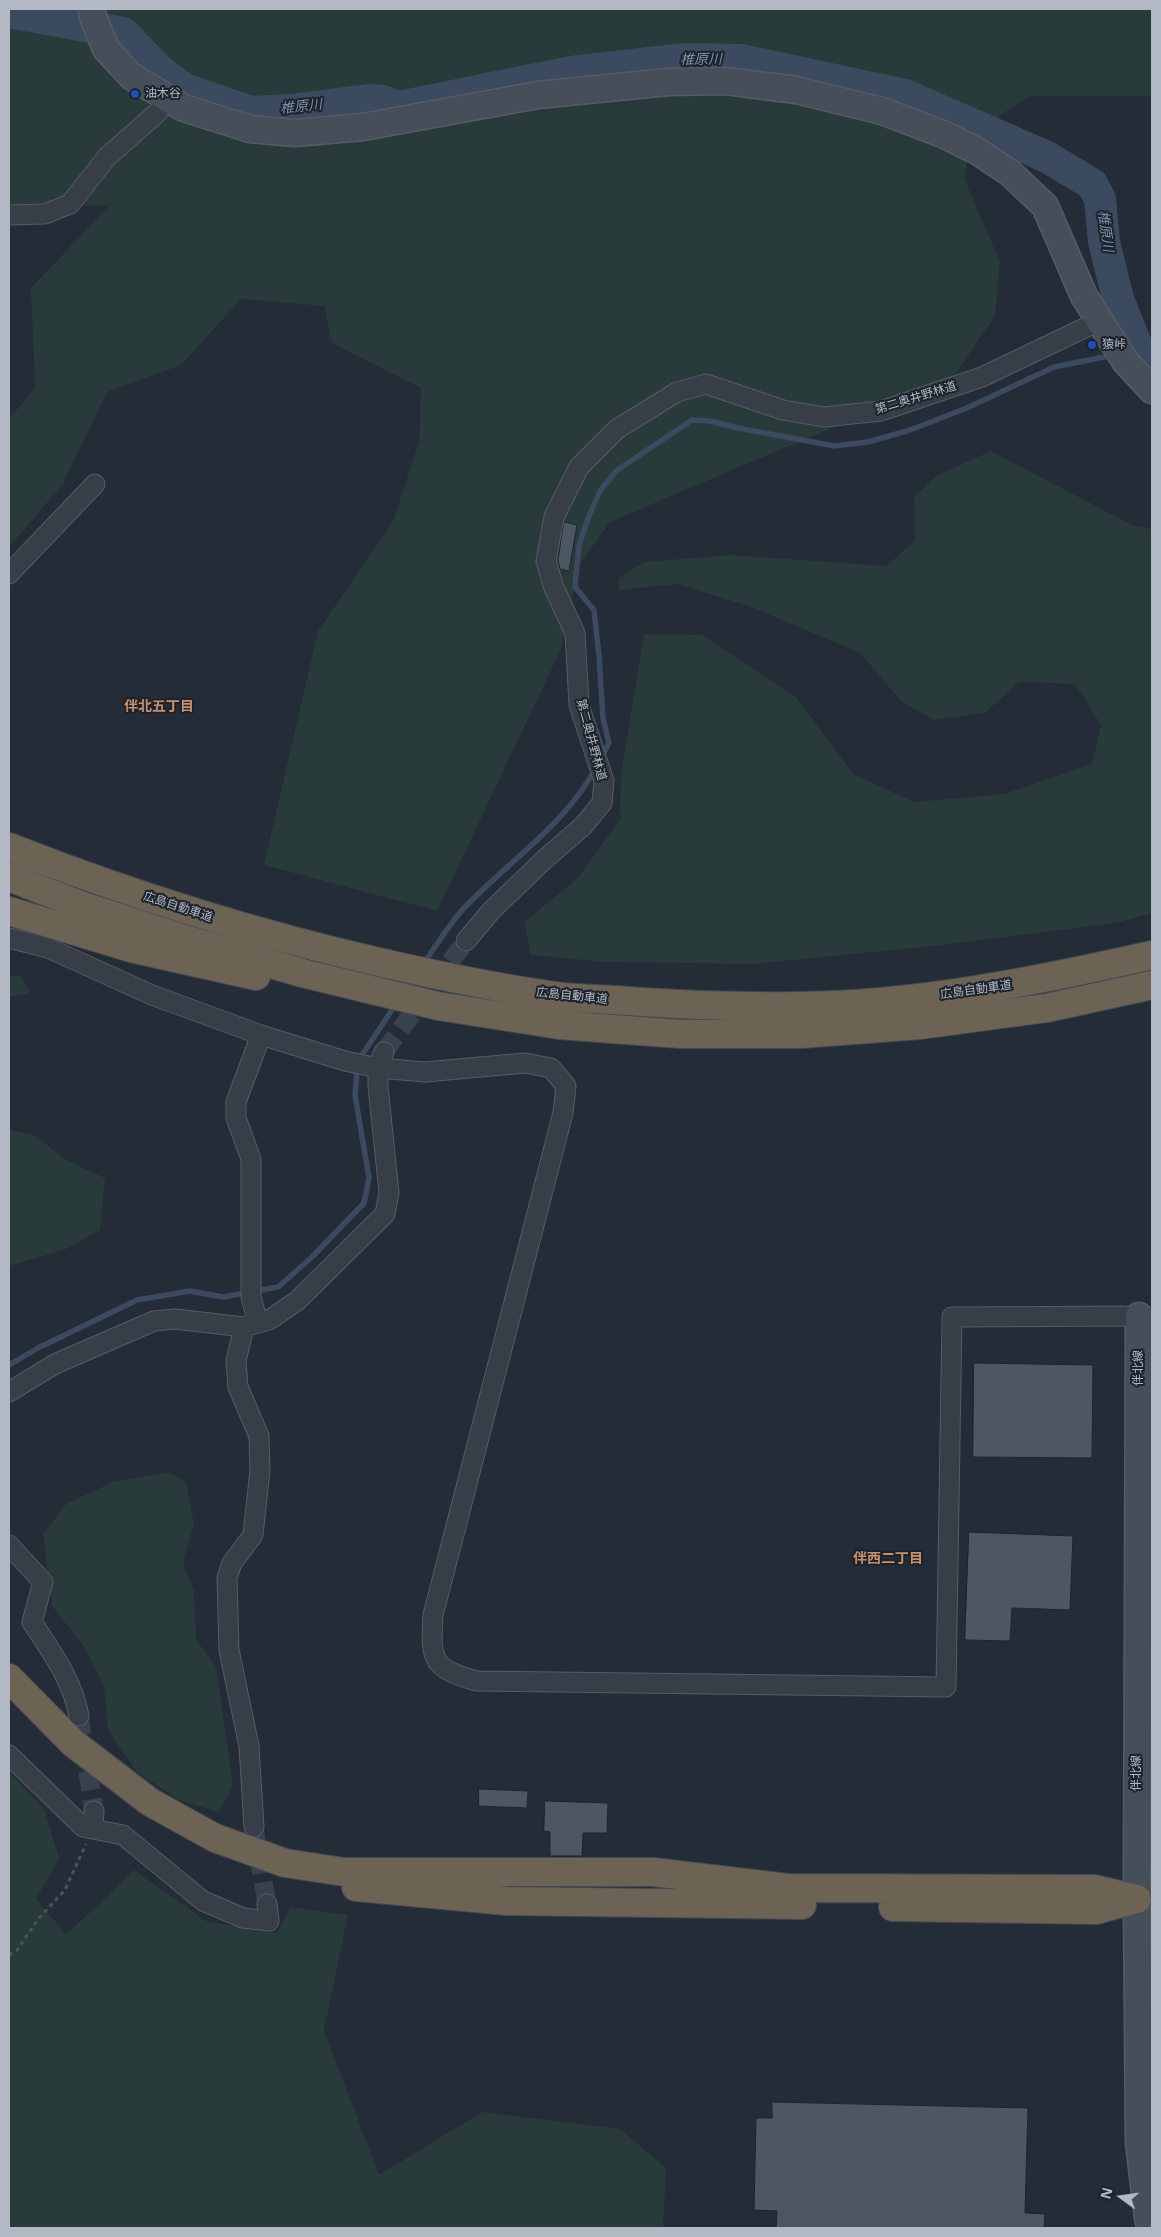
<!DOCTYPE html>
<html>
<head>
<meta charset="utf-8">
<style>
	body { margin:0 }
	#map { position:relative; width:1161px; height:2237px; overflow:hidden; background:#242c37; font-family:"Open Sans",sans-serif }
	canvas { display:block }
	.frame { position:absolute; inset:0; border:10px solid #b2b9c4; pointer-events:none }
	.north { position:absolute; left:1096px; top:2172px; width:50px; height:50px; -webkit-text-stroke:4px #1c232c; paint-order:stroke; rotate:284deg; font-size:14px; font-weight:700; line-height:20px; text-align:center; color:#b2b9c4 }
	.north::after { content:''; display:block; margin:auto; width:18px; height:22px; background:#b2b9c4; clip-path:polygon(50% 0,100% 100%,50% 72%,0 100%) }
</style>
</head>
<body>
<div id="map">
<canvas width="1161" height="2237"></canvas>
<div class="frame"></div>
<div class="north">N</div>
</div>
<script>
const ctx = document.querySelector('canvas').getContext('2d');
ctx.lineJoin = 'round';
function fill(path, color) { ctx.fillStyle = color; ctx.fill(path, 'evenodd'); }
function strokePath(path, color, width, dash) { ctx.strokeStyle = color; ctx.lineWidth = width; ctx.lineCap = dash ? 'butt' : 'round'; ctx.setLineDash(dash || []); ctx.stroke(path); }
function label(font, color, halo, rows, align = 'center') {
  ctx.font = font + ' "Open Sans","Noto Sans JP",sans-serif'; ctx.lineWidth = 4; ctx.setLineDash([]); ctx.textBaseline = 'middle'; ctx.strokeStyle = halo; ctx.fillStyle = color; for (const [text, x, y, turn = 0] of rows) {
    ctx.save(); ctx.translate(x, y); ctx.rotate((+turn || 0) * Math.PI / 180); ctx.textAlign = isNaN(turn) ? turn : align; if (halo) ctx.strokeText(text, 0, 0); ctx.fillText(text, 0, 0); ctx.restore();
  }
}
const green = new Path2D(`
	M9,9H1152V96H1030L974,132L964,178L1000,262L995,316L954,376L610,522L580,564L561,649L437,911L264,865L318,631L393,521L419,442L421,388L332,343L324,306L241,299L181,365L107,392L63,484L9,547V419L35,388L31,288L110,205L9,208Z
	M991,451L1134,526L1152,529V913L1116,923L943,945L753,964L606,962L531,955L524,922L577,879L620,820L621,774L644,634L702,635L797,698L853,774L914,802L1004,794L1092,764L1101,725L1075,684L1019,682L985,713L933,720L901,701L860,653L749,606L677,584L619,590V578L644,562L731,555L886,566L915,541L914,496L938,475Z
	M9,976H21L30,993L9,997Z
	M9,1130L34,1135L66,1160L105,1178L100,1230L66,1249L9,1266Z
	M168,1472L186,1482L194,1523L183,1562L194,1592L196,1639L216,1667L233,1785L219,1812L179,1800L136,1771L108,1730L104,1686L85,1648L52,1606L43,1534L66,1504L113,1482Z
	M9,1772L44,1809L59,1858L36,1899L66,1934L96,1907L134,1870L206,1921L277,1933L290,1907L348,1915L324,2030L379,2175L482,2112L620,2129L666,2168L663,2228H9Z`);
const stream = new Path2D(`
	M1124,345L1134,339
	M601,758L609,743L603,718L599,656L594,610L575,587L579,545L589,516L600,491L616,471L692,420L710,421L738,428L834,446L868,442L910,430L967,408L1054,367L1104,357L1112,352
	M424,963C437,945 449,924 465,907C508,862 565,825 595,769
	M9,1365L38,1348L137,1300L190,1291L223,1297L278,1287L312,1257L364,1203L369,1178L355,1095L358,1061L396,1004`);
const river = new Path2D(`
	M9,12L123,33L159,70L184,89L251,112L291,110L368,100L383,101L399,107L571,72L685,59L741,60L905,95L1047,157L1092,184L1100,199L1104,242L1118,299L1140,354L1152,365`);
const building = new Path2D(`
	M564,522L577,525L569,571L560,569L558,560Z
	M974,1363L1093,1365L1092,1458L973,1457Z
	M969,1532L1073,1536L1070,1610L1012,1608L1010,1641L965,1640Z
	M479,1789L528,1791L527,1808L479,1806Z
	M545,1801L608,1803L607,1833H583L582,1856H550V1832L544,1831Z
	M772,2102L1028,2108L1025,2213L1045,2214L1044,2228H776L777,2211L754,2210L756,2118H772Z`);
const streetTunnel = new Path2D(`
	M384,1052L466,941
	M79,1716L94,1811
	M254,1827L267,1904`);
const path = new Path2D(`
	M9,1955L17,1950L39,1918L65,1890L86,1844`);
const street = new Path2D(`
	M9,215L45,214L70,204L107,157L157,113L167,98
	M9,574L95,484
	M9,938L48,948L152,995L261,1035L345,1061L378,1068L425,1072L525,1063L551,1068L566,1086L563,1113L433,1615C430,1660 432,1669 477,1681L946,1687L952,1317L1139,1316L1152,1318
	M466,941L491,911L545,859L583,826L602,803L604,781L579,705L575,633L554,588L546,561L554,517L579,467L617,429L677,392L706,384L783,410L824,417L881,411L982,377L1099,321
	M258,1323L251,1297V1159L236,1118V1102L261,1035
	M244,1327L236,1361L238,1387L259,1436L260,1470L253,1535L232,1563L227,1578L229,1650L249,1746L254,1827
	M9,1392L55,1364L154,1321L175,1319L244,1327L269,1320L297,1301L385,1214L389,1193L378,1086V1068L384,1052
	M9,1545L43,1582L32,1622C52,1653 72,1679 79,1716
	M9,1755L83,1827L123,1835L203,1901L243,1918L269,1921L267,1904
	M93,1829L94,1811`);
const secondary = new Path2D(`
	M92,9L93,17L106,49L131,76L184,108L250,129L295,133L363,127L538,95L668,82L726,81L796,90L882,111L945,135L977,151L1010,173L1045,206L1084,296L1125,361L1152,390
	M1139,1316L1137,1899L1139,2142L1148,2218L1151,2228`);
const highway = new Path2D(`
	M9,847C129,894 252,933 379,962C440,976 501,989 563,997C585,999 606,999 628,1001C684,1005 741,1007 798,1006C918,1005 1036,981 1152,955
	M9,877L83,906L191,941L306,974L438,1006L559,1025L680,1034H801L920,1025L1047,1008L1152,985
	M9,911L131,948L256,976
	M9,1678L73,1743L150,1802L215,1838L285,1863L344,1872H653L788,1888L1095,1889L1137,1899
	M356,1887L507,1901L802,1905
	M893,1907L1096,1910L1136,1899`);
const markers = [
	[135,94,5,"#1a4fb4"],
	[1092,345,5,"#1a4fb4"]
];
const poiNames = [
	["油木谷",145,94],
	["猿峠",1102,345]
];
const streetNames = [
	["第二奥井野林道",916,398,-17],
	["第二奥井野林道",591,740,75],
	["広島自動車道",178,907,18],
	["広島自動車道",976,990,-8],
	["広島自動車道",572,996,6],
	["伴北線",1139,1368,-90],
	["伴北線",1137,1773,-90]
];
const waterNames = [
	["椎原川",701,60,-1],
	["椎原川",301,107,-6],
	["椎原川",1105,231,82]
];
const neighbourhoodNames = [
	["伴北五丁目",159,707],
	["伴西二丁目",888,1559]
];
fill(green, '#293a3a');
strokePath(stream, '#3b4a5e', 5.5);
strokePath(river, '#3b4a5e', 32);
fill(building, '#4c5762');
strokePath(building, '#1e252e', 1);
strokePath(streetTunnel, '#39414c', 19, [19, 9]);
strokePath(street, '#555c65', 21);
strokePath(secondary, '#555c65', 29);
strokePath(highway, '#424952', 30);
strokePath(path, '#475759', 3, [4, 4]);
strokePath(street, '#373e48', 19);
strokePath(secondary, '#464e5a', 26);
strokePath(highway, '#6d6355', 28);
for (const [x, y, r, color] of markers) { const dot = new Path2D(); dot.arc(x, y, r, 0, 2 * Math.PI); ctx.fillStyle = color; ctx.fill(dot); strokePath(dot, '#1c232c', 2); }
label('12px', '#b2b9c4', '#1c232c', poiNames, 'left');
label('12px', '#b2b9c4', '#1c232c', streetNames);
label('italic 14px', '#7d90a9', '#1c232c', waterNames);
label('bold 14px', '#c7906a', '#1c232c', neighbourhoodNames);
</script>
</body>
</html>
